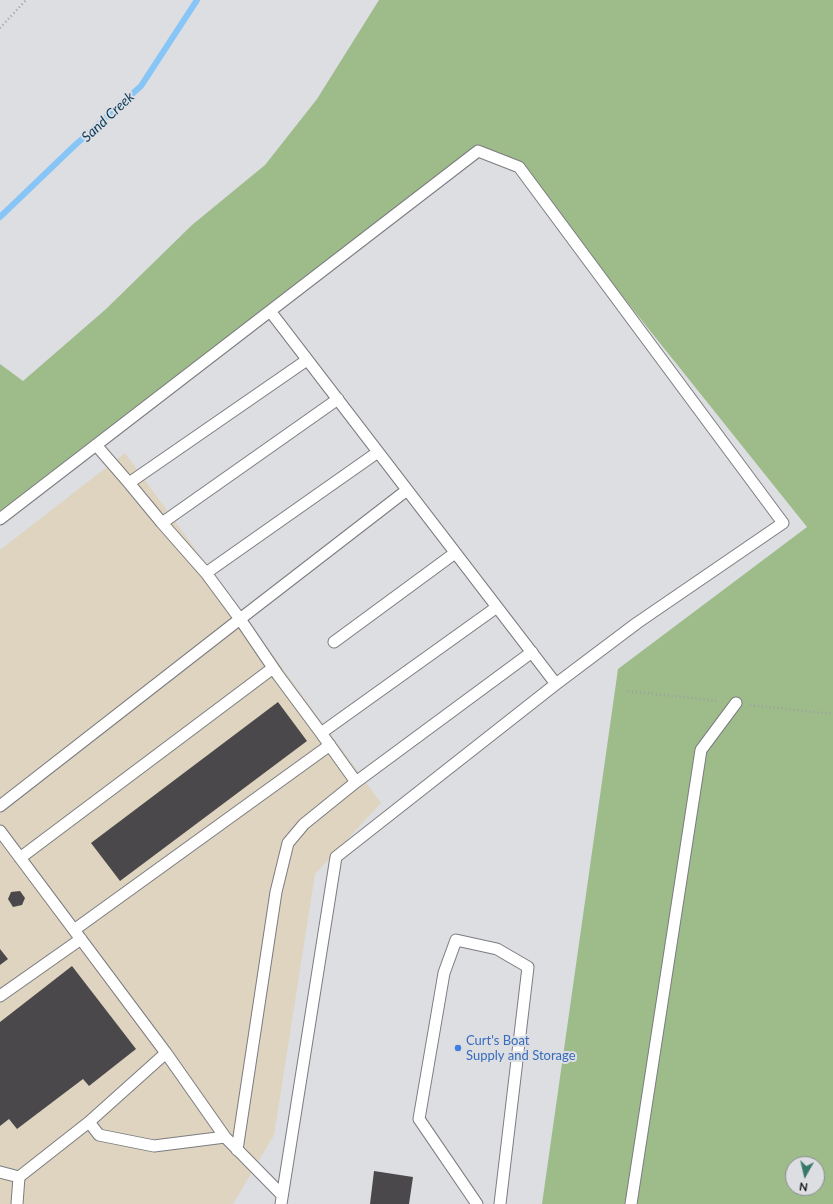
<!DOCTYPE html>
<html>
<head>
<meta charset="utf-8">
<style>
	body { margin:0 }
	#map { position:relative; width:833px; height:1204px; overflow:hidden; background:#dddee2; font-family:Lato,sans-serif }
	canvas { display:block }
	.north { position:absolute; left:785px; top:1156px; width:40px; height:40px; box-sizing:border-box; background:#dddee2; border:1px solid #8b8c8f; border-radius:50%; rotate:188deg; font-size:11px; font-weight:700; line-height:16px; text-align:center; color:#111112 }
	.north::after { content:''; display:block; margin:auto; width:14px; height:18px; background:#377868; clip-path:polygon(50% 0,100% 100%,50% 72%,0 100%) }
</style>
</head>
<body>
<div id="map">
<canvas width="833" height="1204"></canvas>
<div class="north">N</div>
</div>
<script>
const ctx = document.querySelector('canvas').getContext('2d');
ctx.lineJoin = 'round';
function fill(path, color) { ctx.fillStyle = color; ctx.fill(path, 'evenodd'); }
function strokePath(path, color, width, dash) { ctx.strokeStyle = color; ctx.lineWidth = width; ctx.lineCap = dash ? 'butt' : 'round'; ctx.setLineDash(dash || []); ctx.stroke(path); }
function label(font, color, halo, rows, align = 'center') {
  ctx.font = font + ' Lato,sans-serif'; ctx.lineWidth = 4; ctx.setLineDash([]); ctx.textBaseline = 'middle'; ctx.strokeStyle = halo; ctx.fillStyle = color; for (const [text, x, y, turn = 0] of rows) {
    ctx.save(); ctx.translate(x, y); ctx.rotate((+turn || 0) * Math.PI / 180); ctx.textAlign = isNaN(turn) ? turn : align; if (halo) ctx.strokeText(text, 0, 0); ctx.fillText(text, 0, 0); ctx.restore();
  }
}
const commercial = new Path2D(`
	M125,453L381,803L315,874L274,1135L233,1204H0V550Z`);
const green = new Path2D(`
	M379,0H833V1204H542L618,669L807,527L519,167L478,151L0,519V364L23,381L106,309L192,225L265,165L317,99ZM793,1164H817V1188H793Z`);
const stream = new Path2D(`
	M0,217L73,147L141,86L197,0`);
const building = new Path2D(`
	M278,702L307,741L120,881L91,843Z
	M20,891L25,898L22,905L13,907L8,899L11,892Z
	M0,949L8,959L0,965Z
	M72,966L136,1049L89,1086L83,1079L17,1129L9,1119L0,1126V1022Z
	M374,1171L413,1177L409,1204H370Z`);
const path = new Path2D(`
	M0,28L26,0
	M628,691L717,701
	M750,705L833,714`);
const service = new Path2D(`
	M270,311L556,684
	M307,360L129,483L162,523L338,399
	M96,445L129,483
	M378,452L206,573L240,619L407,490
	M0,519L478,151L519,167L783,523L637,623L556,684L336,857L281,1204
	M162,523L206,573
	M497,607L321,733L356,782L532,652
	M334,642L455,553
	M0,806L240,619L278,675L321,733
	M0,831L166,1053L89,1122L19,1177L0,1172
	M20,858L273,668
	M74,930L330,745
	M0,996L81,939
	M166,1053L225,1137
	M89,1122L99,1135L154,1146L225,1137L282,1195
	M237,1150L276,892L288,843L304,824L356,782
	M17,1204L19,1177
	M477,1204L419,1119L444,973L456,940L497,949L528,967L500,1204
	M631,1204L701,750L736,703`);
const markers = [
	[458,1048,4,"#3f7fe0"]
];
const shopNames = [
	["Curt's Boat",466,1041],
	["Supply and Storage",466,1056]
];
const waterNames = [
	["Sand Creek",108,117,-43]
];
fill(commercial, '#ded4bf');
fill(green, '#9dbc8a');
strokePath(stream, '#88c5f7', 6);
fill(building, '#4b484b');
strokePath(service, '#7c7c80', 13);
strokePath(path, '#9fa0a3', 2.5, [1, 3]);
strokePath(service, '#fff', 11);
for (const [x, y, r, color] of markers) { const dot = new Path2D(); dot.arc(x, y, r, 0, 2 * Math.PI); ctx.fillStyle = color; ctx.fill(dot); strokePath(dot, '#dddee2', 1.5); }
label('13px', '#366cbe', '#dddee2', shopNames, 'left');
label('italic 14px', '#09395a', '#dddee2', waterNames);
</script>
</body>
</html>
